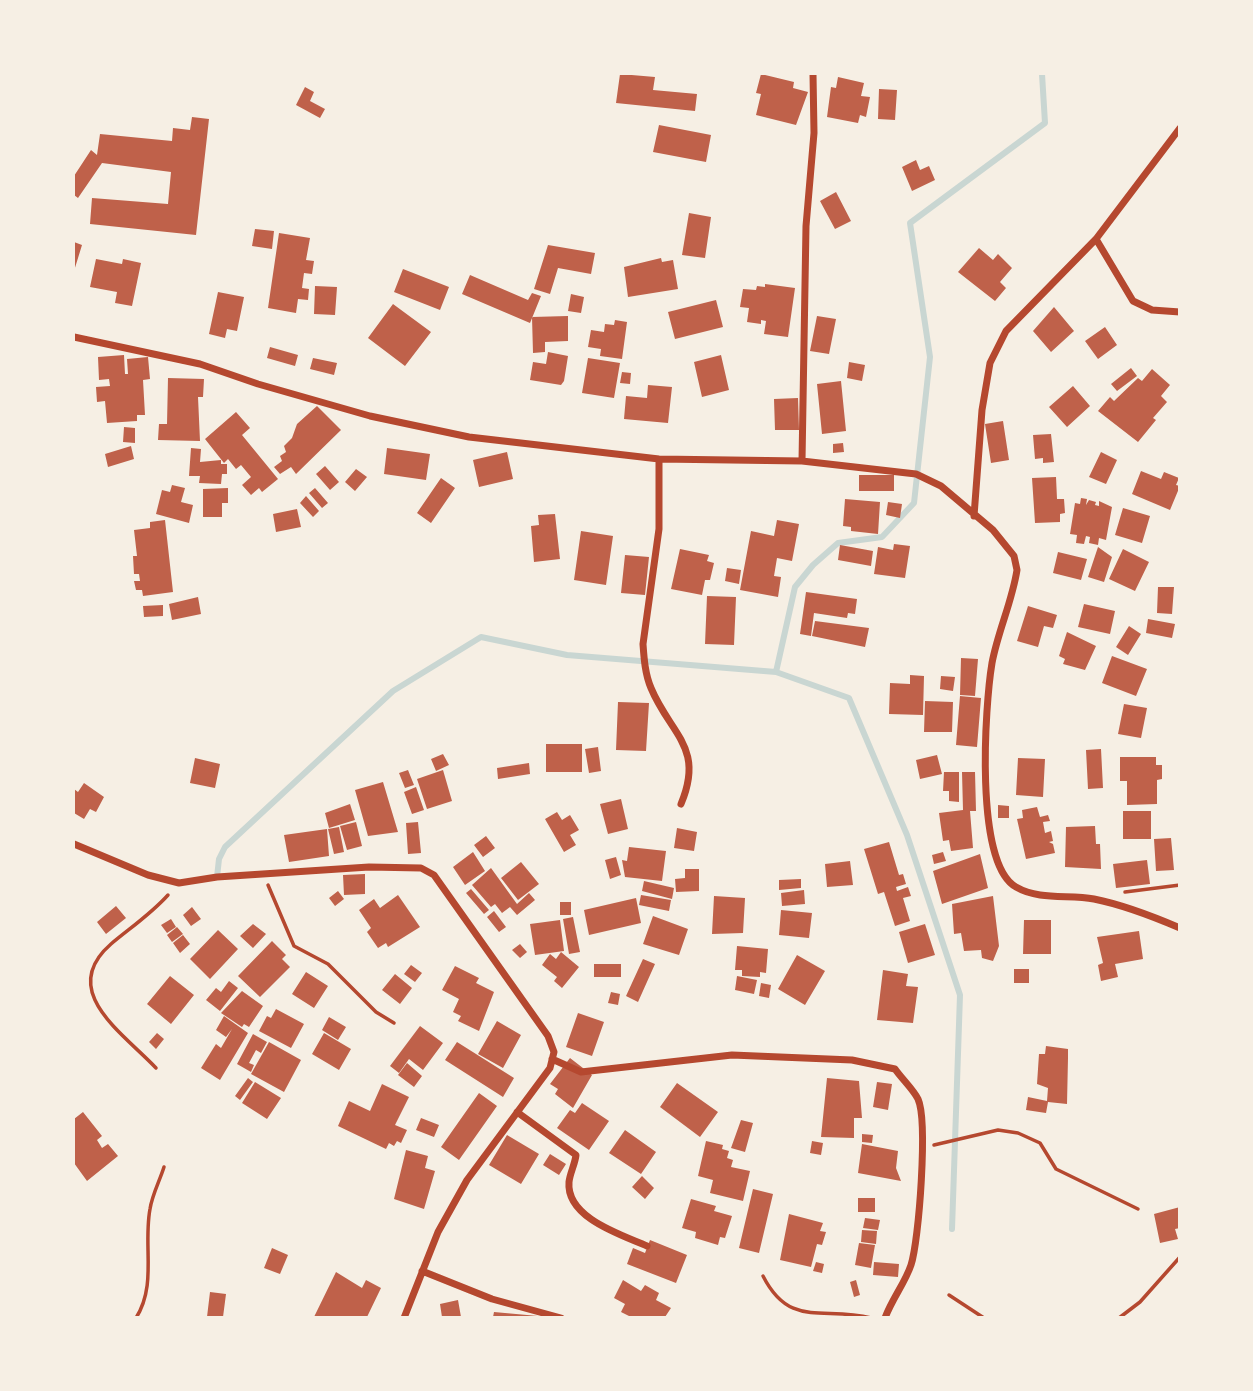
<!DOCTYPE html>
<html>
<head>
<meta charset="utf-8">
<style>
	body { margin:0 }
	#map { position:relative; width:1253px; height:1391px; overflow:hidden; background:#f6efe4; font-family:"Times New Roman",serif }
	canvas { display:block }
	.frame { position:absolute; inset:0; border:75px solid #f6efe4; pointer-events:none }
</style>
</head>
<body>
<div id="map">
<canvas width="1253" height="1391"></canvas>
<div class="frame"></div>
</div>
<script>
const ctx = document.querySelector('canvas').getContext('2d');
ctx.lineJoin = 'round';
function strokePath(path, color, width, dash) { ctx.strokeStyle = color; ctx.lineWidth = width; ctx.lineCap = dash ? 'butt' : 'round'; ctx.setLineDash(dash || []); ctx.stroke(path); }
function fill(path, color) { ctx.fillStyle = color; ctx.fill(path, 'evenodd'); }
const stream = new Path2D(`
	M776,672L795,587L813,565L838,543L882,537L914,503L930,357L910,223L1045,123L1042,74
	M217,877L219,859L225,847L393,691L481,637L567,655L776,672L849,698L907,835L960,995L952,1229`);
const building = new Path2D(`
	M620,74L655,77L653,90L697,94L695,111L616,103Z
	M761,74L794,82L793,88L808,92L796,125L756,115L761,94L756,93Z
	M838,77L864,83L861,96L870,97L866,117L860,115L858,123L827,117L831,87L836,88Z
	M305,87L314,92L310,101L325,109L320,118L296,105Z
	M879,89L897,90L895,120L878,119Z
	M192,117L209,119L196,235L90,224L92,198L168,204L171,172L102,163L78,198L74,195V176L91,150L97,155L100,134L172,141L173,128L190,130Z
	M659,125L711,135L706,162L653,152Z
	M916,160L920,170L929,166L935,180L912,191L902,167Z
	M836,192L851,221L835,229L820,201Z
	M689,213L711,217L705,258L682,255Z
	M255,229L274,231L272,249L252,246Z
	M279,233L310,238L306,260L314,261L312,274L304,273L302,288L309,289L308,300L298,299L296,313L268,308Z
	M74,242L82,245L74,271Z
	M548,245L595,253L591,274L558,268L550,294L534,289Z
	M979,248L993,260L998,254L1012,268L1000,282L1006,288L995,301L958,272Z
	M661,258L662,262L673,260L678,289L628,297L624,267Z
	M96,259L122,264L123,259L141,263L132,306L115,303L117,292L90,287Z
	M403,269L449,287L440,310L394,292Z
	M470,275L528,300L532,293L541,296L530,323L462,294Z
	M765,284L795,288L788,337L764,334L766,321L761,320V324L747,322L749,308L740,307L743,289L756,290L757,286L765,287Z
	M315,286L337,287L335,315L314,314Z
	M218,292L244,297L237,331L227,329L225,338L209,334Z
	M571,294L584,297L581,313L568,311Z
	M716,300L723,327L675,339L668,312Z
	M393,304L431,332L405,366L368,338Z
	M1054,307L1074,331L1051,352L1033,331Z
	M568,316V341L545,342V352L533,353L532,317Z
	M817,316L836,319L829,354L810,351Z
	M615,320L627,322L622,359L600,356L601,349L588,347L591,330L604,332L605,324L614,325Z
	M1105,327L1117,345L1098,359L1085,341Z
	M270,347L298,355L295,366L267,358Z
	M548,352L568,356L564,381L561,385L530,380L533,362L546,364Z
	M124,355L125,374H128L127,359L148,357L150,379L143,380L145,415H137V421L107,423L105,401L97,402L96,387L110,386L109,379L99,380L98,357Z
	M721,355L729,390L702,397L694,362Z
	M313,358L337,363L334,375L310,369Z
	M588,358L620,363L614,398L582,393Z
	M849,362L865,365L862,381L847,378Z
	M1131,368L1137,376L1117,391L1111,384Z
	M1152,369L1170,385L1161,396L1167,402L1153,418L1156,420L1138,442L1098,411L1110,397L1114,401L1138,378L1142,381Z
	M622,372L631,373L630,384L620,383Z
	M168,378L204,379L203,397H198L200,441L158,440L159,424H167Z
	M841,381L846,431L822,434L817,384Z
	M648,385L672,387L668,423L624,419L626,396L647,398Z
	M1073,386L1090,406L1067,427L1049,407Z
	M798,398L799,430H775L774,399Z
	M317,406L341,430L296,474L291,467L280,474L274,467L282,461L280,456L286,452L284,446L292,438L297,424Z
	M236,412L250,428L242,435L278,479L262,492L259,488L251,495L242,485L251,477L241,465L236,469L228,459L224,463L205,439Z
	M1003,421L1009,460L991,463L985,424Z
	M124,427L135,428V443L123,442Z
	M1051,434L1054,462L1043,463V458L1035,459L1033,435Z
	M843,443L844,452L833,453V444Z
	M131,446L134,459L108,467L105,454Z
	M191,448L201,449L200,462L221,460V464H227V474H222L221,484L199,483L200,476H189Z
	M387,448L430,454L426,480L384,474Z
	M507,452L513,479L479,487L473,460Z
	M1101,452L1117,460L1106,484L1089,477Z
	M325,466L339,482L330,490L316,474Z
	M356,469L367,477L355,491L345,482Z
	M1141,471L1161,479L1164,472L1179,478L1176,485L1180,486L1170,510L1132,494Z
	M859,475H894V491H859Z
	M1056,477L1057,499H1064L1065,513L1060,514V522L1035,523L1032,478Z
	M441,478L455,488L431,523L417,513Z
	M172,485L185,488L181,502L193,505L189,523L156,514L162,490L170,492Z
	M228,488V503H222V517H203V489Z
	M315,488L328,503L322,508L309,493Z
	M306,496L319,511L313,517L300,503Z
	M1081,498L1087,499L1086,505L1089,500L1096,502L1095,505L1099,506V501L1112,507L1106,540L1099,538L1098,545L1089,543L1090,537L1086,536L1084,544L1076,543L1077,535L1070,534L1075,503L1080,504Z
	M845,499L880,502L878,534L851,531V527L843,526Z
	M888,502L902,504L900,518L886,515Z
	M1123,508L1150,516L1142,543L1115,535Z
	M297,509L301,527L276,532L273,514Z
	M555,514L560,559L534,562L531,526L539,525L538,515Z
	M165,520L173,592L143,596L142,590H136L134,581H140L139,574H134L133,556H137L134,530L150,528V522Z
	M777,520L799,524L792,561L777,558L774,576L781,577L778,597L740,590L751,531L774,536Z
	M581,531L613,536L606,585L574,580Z
	M894,544L910,546L905,578L874,574L878,547L893,550Z
	M840,545L873,551L871,566L838,560Z
	M1098,547L1112,557L1104,582L1088,577Z
	M680,549L709,555L707,561L714,563L710,580H705L702,595L671,589Z
	M1123,549L1149,562L1135,591L1109,579Z
	M1058,552L1087,559L1081,580L1053,573Z
	M625,555L649,557L645,595L621,593Z
	M727,568L741,570L739,584L725,581Z
	M1158,587H1174L1172,614L1157,613Z
	M806,592L857,599L855,614L848,613L847,618L814,613L811,636L800,634Z
	M707,596L736,597L734,645L705,644Z
	M198,597L201,614L172,620L169,604Z
	M1084,604L1115,611L1110,634L1078,627Z
	M163,605V616L144,617L143,606Z
	M1028,606L1057,615L1053,628L1044,626L1038,647L1017,641Z
	M1148,619L1175,624L1172,638L1146,633Z
	M815,621L869,628L865,647L812,636Z
	M1129,626L1141,634L1128,655L1116,647Z
	M1067,632L1096,646L1085,670L1063,664L1065,659L1059,656Z
	M1112,656L1147,669L1136,696L1102,683Z
	M961,658L978,659L975,696L960,695Z
	M910,675L924,676L923,715L889,714L890,683L910,684Z
	M941,676L955,677L953,691L940,689Z
	M960,696L981,698L977,747L956,745Z
	M925,701L953,702L952,732H924Z
	M618,702L649,703L646,751L616,750Z
	M1124,704L1147,708L1141,738L1118,734Z
	M546,744H582V772H546Z
	M598,747L601,771L589,773L585,749Z
	M1101,749L1103,788L1088,789L1086,750Z
	M443,754L449,765L436,771L431,759Z
	M937,755L942,774L920,779L916,760Z
	M1120,757H1156V765H1162V779L1157,780V804L1127,805V781H1120Z
	M195,758L220,764L215,788L190,783Z
	M1018,758L1045,759L1043,797L1016,795Z
	M529,763L530,774L498,779L497,768Z
	M408,770L414,785L405,788L399,773Z
	M443,770L452,801L427,809L417,779Z
	M944,772H959V802L949,801V791H943Z
	M962,772H975L976,811H970L973,848L951,851L949,840L943,841L939,813L963,810Z
	M383,782L398,832L368,836L355,790Z
	M84,783L104,797L96,812L90,809L84,819L74,813V789L78,792Z
	M416,787L424,810L412,814L404,792Z
	M621,799L628,829L608,834L600,804Z
	M350,804L355,820L329,828L325,813Z
	M998,805L1009,806V818H998Z
	M1037,807L1040,817L1048,815L1050,821L1043,822L1045,833L1051,831L1053,841L1049,842L1053,844L1055,853L1026,859L1017,819L1023,818L1022,810Z
	M1123,811H1151V839H1123Z
	M557,812L562,820L570,815L579,830L570,835L576,845L564,852L545,819Z
	M356,822L362,846L347,850L340,826Z
	M418,822L421,853L408,854L406,823Z
	M1095,826L1096,844H1100L1101,869L1065,867L1066,827Z
	M339,827L344,852L334,854L328,829Z
	M677,828L697,832L694,851L674,848Z
	M327,829L329,856L289,862L284,835Z
	M486,836L495,848L483,857L474,845Z
	M1171,838L1174,870L1156,871L1154,839Z
	M889,842L899,875L903,874L906,884L896,887L897,891L908,887L911,896L903,898L910,921L895,926L884,892L878,894L864,849Z
	M629,847L666,851L662,881L625,877L622,860L627,861Z
	M473,852L485,871L465,885L453,867Z
	M943,852L946,861L934,864L932,855Z
	M980,854L988,888L942,904L933,871Z
	M616,857L621,875L610,879L605,860Z
	M1147,860L1150,884L1116,888L1113,864Z
	M850,861L853,885L827,887L825,864Z
	M521,862L539,884L518,900L501,878Z
	M491,868L517,904L529,893L535,900L517,915L510,907L502,913L495,904L491,907L472,885Z
	M685,869H699V891L676,892L675,879L685,878Z
	M365,874V894L344,895L343,875Z
	M801,879V888L779,890V880Z
	M644,881L674,888L672,899L642,891Z
	M471,889L489,910L484,914L466,893Z
	M804,890L805,904L782,906L781,893Z
	M338,891L344,899L335,906L329,898Z
	M398,895L420,927L388,947L386,943L378,948L367,932L371,928L359,910L374,899L380,908Z
	M641,895L671,900L669,911L639,905Z
	M714,896L745,898L743,933L712,934Z
	M993,896L999,946L993,961L982,958L981,950L964,951L961,933L954,934L952,904Z
	M636,898L641,923L589,935L584,910Z
	M560,902H571V915H560Z
	M116,906L126,918L106,934L97,922Z
	M192,907L201,919L191,926L183,915Z
	M781,910L812,913L809,938L779,935Z
	M494,911L506,927L499,932L487,917Z
	M653,916L688,929L679,955L643,944Z
	M573,917L580,952L569,954L563,919Z
	M171,919L176,927L167,933L161,925Z
	M560,920L564,951L535,955L530,924Z
	M1024,920H1051V954H1023Z
	M253,924L266,934L253,948L240,936Z
	M925,924L935,955L908,963L899,932Z
	M177,927L183,934L172,942L167,935Z
	M218,930L238,949L210,979L190,959Z
	M1139,931L1143,959L1115,964L1118,977L1101,981L1098,965L1103,963L1097,937Z
	M183,935L190,944L180,953L173,943Z
	M272,941L286,955L282,959L290,967L260,997L238,976Z
	M520,944L527,952L520,958L512,950Z
	M737,946L768,949L766,973L760,972V977L742,976V970H735Z
	M561,952L579,967L562,988L554,981L557,977L542,965L550,954L556,959Z
	M797,955L825,971L805,1005L778,989Z
	M643,959L655,964L638,1002L626,996Z
	M594,964H621V977H594Z
	M411,965L422,973L415,982L404,974Z
	M455,966L479,978L476,983L494,992L479,1031L458,1021L461,1016L453,1012L459,999L442,990Z
	M1014,969H1029V983H1014Z
	M883,970L908,974L906,986L918,987L913,1023L877,1020Z
	M306,972L328,986L314,1008L292,994Z
	M395,974L412,988L400,1004L382,990Z
	M170,976L194,995L171,1024L147,1004Z
	M737,976L757,980L754,994L735,990Z
	M229,981L238,988L220,1011L206,1000L216,988L221,992Z
	M761,983L771,985L769,998L759,996Z
	M242,991L263,1006L249,1027L244,1024L242,1027L221,1013Z
	M611,992L620,994L618,1005L608,1003Z
	M276,1009L304,1024L291,1048L259,1031L267,1016L271,1018Z
	M578,1013L604,1022L592,1056L566,1047Z
	M224,1016L248,1033L220,1080L201,1068L216,1044L221,1048L232,1029L226,1037L216,1030Z
	M329,1017L346,1027L338,1040L322,1030Z
	M497,1021L521,1035L503,1068L478,1054Z
	M420,1026L443,1043L423,1070L409,1059L399,1073L390,1066Z
	M157,1033L164,1039L156,1049L149,1042Z
	M324,1033L351,1049L339,1070L312,1054Z
	M253,1034L267,1042L261,1053L256,1050L249,1063L254,1065L251,1072L237,1064Z
	M269,1042L301,1060L284,1092L251,1074Z
	M457,1042L514,1078L503,1097L445,1060Z
	M1046,1046L1068,1049V1058L1067,1104L1048,1102L1046,1113L1026,1110L1028,1097L1047,1101L1048,1088L1037,1084L1039,1054H1045Z
	M570,1058L592,1075L573,1108L555,1094L558,1089L550,1084Z
	M407,1063L422,1076L414,1087L398,1075Z
	M248,1078L253,1082L240,1100L235,1096Z
	M827,1078L859,1081L862,1118H854V1138L821,1137Z
	M255,1082L281,1098L267,1119L242,1103Z
	M877,1082L892,1084L888,1110L873,1107Z
	M677,1083L718,1112L700,1137L660,1107Z
	M382,1084L409,1097L395,1125L407,1130L401,1143L397,1141L394,1146L389,1143L386,1149L338,1126L349,1101L370,1111Z
	M479,1093L497,1106L459,1160L441,1147Z
	M582,1103L609,1121L589,1150L557,1128L570,1110L575,1113Z
	M83,1112L102,1136L97,1140L102,1148L108,1144L118,1156L87,1181L74,1163V1119Z
	M421,1118L439,1125L434,1137L416,1130Z
	M741,1120L753,1123L745,1152L731,1148Z
	M625,1130L656,1152L641,1174L609,1153Z
	M862,1134L873,1135L872,1143L862,1142Z
	M507,1135L539,1154L521,1184L489,1165Z
	M706,1141L723,1145L722,1149L729,1151L727,1158L733,1160L731,1167L750,1171L743,1201L710,1193L713,1180L698,1176Z
	M812,1141L823,1143L821,1155L810,1153Z
	M862,1144L898,1151L896,1168L901,1181L858,1173Z
	M406,1150L428,1156L425,1168L435,1171L424,1209L394,1199Z
	M550,1154L566,1164L559,1175L543,1165Z
	M642,1176L654,1188L645,1199L632,1187Z
	M753,1189L773,1194L759,1253L739,1248Z
	M858,1198H875V1212H858Z
	M691,1199L716,1206L714,1211L732,1216L725,1238L720,1237L718,1245L695,1238L696,1232L682,1228Z
	M1180,1207V1228L1175,1229L1178,1239L1160,1243L1154,1214Z
	M789,1214L823,1223L820,1231L826,1232L822,1245L817,1244L811,1267L780,1260Z
	M865,1218L880,1220L878,1230L863,1228Z
	M862,1230L877,1231L876,1244L861,1242Z
	M650,1240L687,1255L676,1283L627,1264L633,1248L645,1253Z
	M859,1243L875,1245L871,1268L855,1265Z
	M272,1248L288,1255L280,1274L264,1268Z
	M816,1262L824,1264L822,1273L813,1271Z
	M874,1262L899,1264L898,1277L873,1275Z
	M336,1272L362,1288L366,1280L381,1288L367,1317H314Z
	M623,1280L641,1291L645,1285L659,1293L656,1300L671,1308L665,1317H631L621,1312L625,1304L614,1298Z
	M856,1280L860,1295L854,1297L850,1282Z
	M210,1292L226,1294L223,1317H207Z
	M458,1300L461,1317H442L440,1304Z
	M494,1312L538,1316V1317H493Z`);
const path = new Path2D(`
	M268,885L294,946L328,964L376,1012L394,1023
	M1125,892L1180,885
	M156,1068C123,1033 57,991 111,944C130,928 151,914 168,895
	M934,1145L998,1130L1018,1133L1040,1143L1056,1169L1138,1209
	M763,1276C790,1329 823,1306 871,1318
	M949,1295L984,1318
	M136,1318C157,1285 143,1246 150,1209C152,1195 160,1180 164,1167
	M1119,1318L1140,1302L1180,1257`);
const minor = new Path2D(`
	M1096,239L1133,301L1152,310L1180,312
	M74,337L200,364L258,384L370,416L469,437L659,459L802,461L916,474L941,486L993,530L1014,556L1017,570C1012,602 998,631 992,663C985,705 974,864 1016,887C1040,901 1069,894 1094,899C1124,905 1152,916 1180,928
	M659,459V529L643,644C644,658 645,674 651,688C670,734 705,747 681,804
	M802,461L806,226L814,133L813,74
	M974,516L982,410L990,363L1006,331L1096,239L1180,128
	M74,844L148,875L179,883L217,877L369,867L421,868L434,875L548,1036L554,1052L550,1068L467,1180L438,1232L404,1318
	M552,1059L581,1072L732,1055L852,1060L895,1069C902,1079 913,1089 918,1099C928,1121 919,1241 911,1265C905,1283 892,1299 885,1318
	M517,1112L576,1155C575,1164 570,1173 569,1182C566,1218 622,1235 647,1246
	M422,1271L492,1299L561,1318`);
strokePath(stream, '#c9d6d2', 6);
fill(building, '#bf614a');
strokePath(path, '#b5482f', 3.5);
strokePath(minor, '#b5482f', 7);
</script>
</body>
</html>
